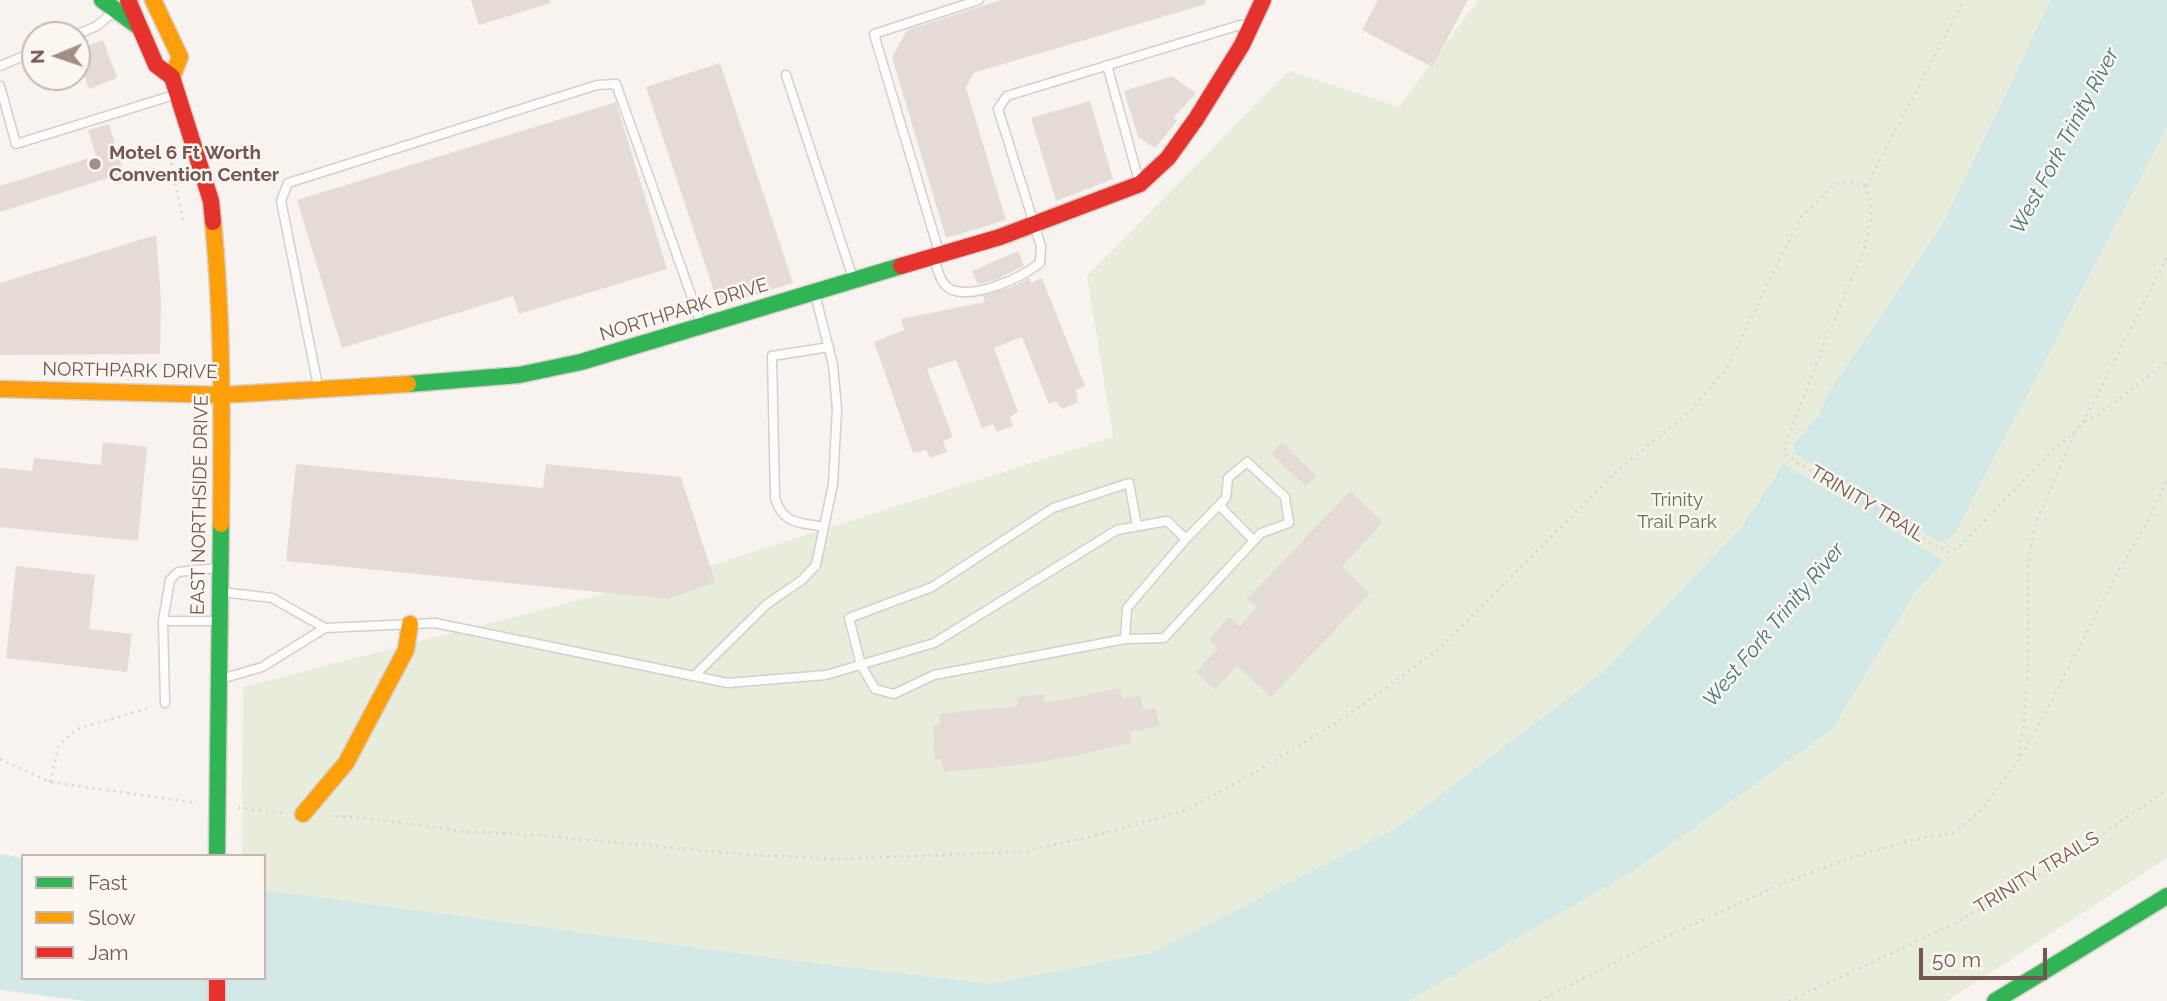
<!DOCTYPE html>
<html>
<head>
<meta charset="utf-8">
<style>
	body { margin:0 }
	#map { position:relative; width:2167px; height:1001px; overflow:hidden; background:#f8f3ee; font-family:Raleway,sans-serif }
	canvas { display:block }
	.legend { position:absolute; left:21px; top:854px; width:245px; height:126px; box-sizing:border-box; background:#fdf7f1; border:2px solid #c6b7b1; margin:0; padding:9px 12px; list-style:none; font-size:21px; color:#735750 }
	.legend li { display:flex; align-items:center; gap:14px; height:35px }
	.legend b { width:35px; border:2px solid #c6b7b1 }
	.north { position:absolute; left:21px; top:21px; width:70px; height:70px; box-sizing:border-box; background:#fdf7f1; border:2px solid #c6b7b1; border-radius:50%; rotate:268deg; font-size:19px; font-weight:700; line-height:28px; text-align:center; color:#735750 }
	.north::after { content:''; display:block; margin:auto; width:24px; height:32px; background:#a28e87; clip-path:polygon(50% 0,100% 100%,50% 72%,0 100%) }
	.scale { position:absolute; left:1919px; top:948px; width:128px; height:32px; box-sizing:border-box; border:4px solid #735750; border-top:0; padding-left:9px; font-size:21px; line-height:24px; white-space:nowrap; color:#735750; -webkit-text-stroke:5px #fdf7f1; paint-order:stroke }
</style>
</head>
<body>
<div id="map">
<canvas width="2167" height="1001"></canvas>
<ul class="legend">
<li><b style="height:9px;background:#30b455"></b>Fast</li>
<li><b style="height:9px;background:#ff9f0a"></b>Slow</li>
<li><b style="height:9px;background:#e5322d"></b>Jam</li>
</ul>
<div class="north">N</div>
<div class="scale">50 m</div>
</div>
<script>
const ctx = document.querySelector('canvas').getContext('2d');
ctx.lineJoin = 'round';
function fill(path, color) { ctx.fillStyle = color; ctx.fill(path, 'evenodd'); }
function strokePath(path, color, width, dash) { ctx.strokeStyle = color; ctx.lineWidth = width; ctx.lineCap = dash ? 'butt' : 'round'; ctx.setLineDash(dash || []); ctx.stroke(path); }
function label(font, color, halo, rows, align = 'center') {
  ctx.font = font + ' Raleway,sans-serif'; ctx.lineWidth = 5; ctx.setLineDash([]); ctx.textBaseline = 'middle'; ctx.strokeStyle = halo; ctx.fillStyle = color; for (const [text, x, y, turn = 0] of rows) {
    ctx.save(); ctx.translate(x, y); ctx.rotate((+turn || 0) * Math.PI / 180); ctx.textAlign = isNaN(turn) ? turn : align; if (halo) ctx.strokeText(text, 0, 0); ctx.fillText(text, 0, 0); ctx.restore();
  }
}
const green = new Path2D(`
	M1478,0H2167V858L1947,1001H242L264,978V856H242L243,687L703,568L1113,437L1087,276L1289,71L1399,107Z`);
const water = new Path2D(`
	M2051,0H2167V126L1955,533L1942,543L1794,453V444L1819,415L1827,396L1944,222Z
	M1784,464L1944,561L1915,592L1832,729L1633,871L1408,1001H86L0,990V854L23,858V978H264V890L802,962L990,984L1152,953L1397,828L1603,672L1743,526Z`);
const river = new Path2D(`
	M1841,546L1868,515L1892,468`);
const building = new Path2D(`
	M471,0H550L551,3L479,25Z
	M1001,0H1205L1206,4L973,73L966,88L1006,220L946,238L892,57L907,30Z
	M1378,0H1468L1432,67L1362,30Z
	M103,40L117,78L89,89L77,57V50Z
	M720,63L793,283L719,306L646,87Z
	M1172,76L1196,93L1173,118L1177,121L1155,148L1138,137L1124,91Z
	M1090,101L1113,179L1056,201L1031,118Z
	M616,102L667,269L519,314L513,296L342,348L297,200Z
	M109,124L124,173L0,212V186L96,156L88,130Z
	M156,235L161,299L160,354L0,355V283Z
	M1018,251L1024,266L995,280L978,284L972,271Z
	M1029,278L1031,283L1042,278L1085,386L1076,390L1078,402L1062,409L1056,401L1049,404L1022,337L994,348L1018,412L1010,417L1013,426L997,432L993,424L982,428L956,360L927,369L953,437L943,441L947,452L930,458L926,450L913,453L874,342L904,330L901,319L985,302L983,296L1012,287Z
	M103,442L147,447L138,541L0,527V468L32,471L34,458L101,465Z
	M1282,442L1316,475L1306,486L1271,454Z
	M296,464L543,488L546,464L681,477L715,582L668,599L286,561Z
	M1350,491L1383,522L1342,567L1370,593L1271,697L1237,666L1215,690L1196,672L1218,648L1209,639L1229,617L1240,626L1257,607L1247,599Z
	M16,566L95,575L89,629L132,634L127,672L6,658Z
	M1120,688L1123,699L1140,695L1144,711L1155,708L1160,726L1130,732L1132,742L1066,758L1009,766L943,772L942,759L935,760L933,725H940L939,714L1018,706L1017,697L1044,694V702L1057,701Z`);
const path = new Path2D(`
	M171,163L184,224
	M1866,186L1964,0
	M2085,421L2095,417L2167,362
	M2019,756L2024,723L2029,647L2028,572L2030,550L2035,525L2075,432
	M0,759L50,782L197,803
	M50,782L59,745L77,729L152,707
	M238,808L284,813
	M329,816L368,818L460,831L546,836L740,854L833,859L1022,852L1105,833L1186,810L1256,772L1344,718L1439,649L1620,468L1690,411L1727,368L1800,218L1835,184L1854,182L1865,187L1870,198L1871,221L1864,249L1824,344L1786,443L1785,455L1947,552H1950L1961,545L2052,451L2076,431L2084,421L2167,257
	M1539,1001L1661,939L1784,883L1855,856L1921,838L1953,833L1980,812L2019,759L2049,706L2119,570L2151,516L2167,479
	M1789,1001L1954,924L2064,860L2167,790`);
const lane = new Path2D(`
	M75,35L95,27L114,12
	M1107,65L1139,181
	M0,66L35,51
	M786,75L853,278
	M0,86L16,144L174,95
	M939,252L874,34L979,0
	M934,260C938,270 940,283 950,289C974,300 1021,278 1040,263L1041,246L998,109L1007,96L1240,25H1247
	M318,386L281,201L288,183L597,85L616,84L701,323
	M1219,505L1254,541
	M824,527C800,522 783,525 775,498L772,356L829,347
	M163,621H216
	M325,628L435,623L728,683L826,675L934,643L1117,530L1167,521L1186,539L1127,608L1125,639L934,675L894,694L875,689L861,665L849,618L932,587L1053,508L1129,483L1137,526
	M1125,639L1164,638L1261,533L1289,523L1285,497L1247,462L1228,478L1226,498L1186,539
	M694,676L767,604L802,580L816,565L833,484L837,409L833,365L815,294
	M221,679L262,667L325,628L272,598L222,592
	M165,703L163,621L170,580L178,572L217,568`);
const fast = new Path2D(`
	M102,0L139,27
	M408,384L519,375L581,362L901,266
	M218,754L221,524
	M1995,1001L2167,896`);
const slow = new Path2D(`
	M153,0L180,57L172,77
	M213,222C223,322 222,423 221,524
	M0,389L222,395L408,384
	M303,814L346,763L406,650L410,624`);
const jam = new Path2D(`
	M128,0L156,65L172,77L211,201L213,222
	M901,266L1000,237L1140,184L1168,158L1196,119L1242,45L1263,0
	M217,978V1001`);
const fastBridge = new Path2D(`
	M217,856L218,754`);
const markers = [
	[95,164,7,"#a28e87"]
];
const poiNames = [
	["Motel 6 Ft Worth",109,153],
	["Convention Center",109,175]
];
const streetNames = [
	["NORTHPARK DRIVE",684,310,-17],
	["NORTHPARK DRIVE",130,371,1],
	["TRINITY TRAIL",1867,504,31],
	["EAST NORTHSIDE DRIVE",200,505,-89],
	["TRINITY TRAILS",2037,873,-31]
];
const parkNames = [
	["Trinity",1677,500],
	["Trail Park",1677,522]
];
const waterNames = [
	["West Fork Trinity River",2065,141,-62],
	["West Fork Trinity River",1774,625,-50]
];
fill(green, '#e8ecdb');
fill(water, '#d2e8e6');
strokePath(river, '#d2e8e6', 30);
fill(building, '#e4dbd6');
strokePath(lane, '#d6ceca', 11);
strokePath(fast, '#d6ceca', 19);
strokePath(slow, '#d6ceca', 19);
strokePath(jam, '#d6ceca', 19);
strokePath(path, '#dad1d0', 2.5, [2, 5]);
strokePath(lane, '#fefdfc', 8);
strokePath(fast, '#30b455', 16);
strokePath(slow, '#ff9f0a', 16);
strokePath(jam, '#e5322d', 16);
strokePath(fastBridge, '#d6ceca', 19, []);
strokePath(fastBridge, '#30b455', 16);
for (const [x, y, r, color] of markers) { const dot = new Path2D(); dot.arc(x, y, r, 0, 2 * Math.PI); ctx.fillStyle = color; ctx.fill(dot); strokePath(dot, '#fdf7f1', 2.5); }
label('bold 19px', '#735750', '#fdf7f1', poiNames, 'left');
label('19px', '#735750', '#fdf7f1', streetNames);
label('19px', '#5e784a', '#fdf7f1', parkNames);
label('italic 21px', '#467676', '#fdf7f1', waterNames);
</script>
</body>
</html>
